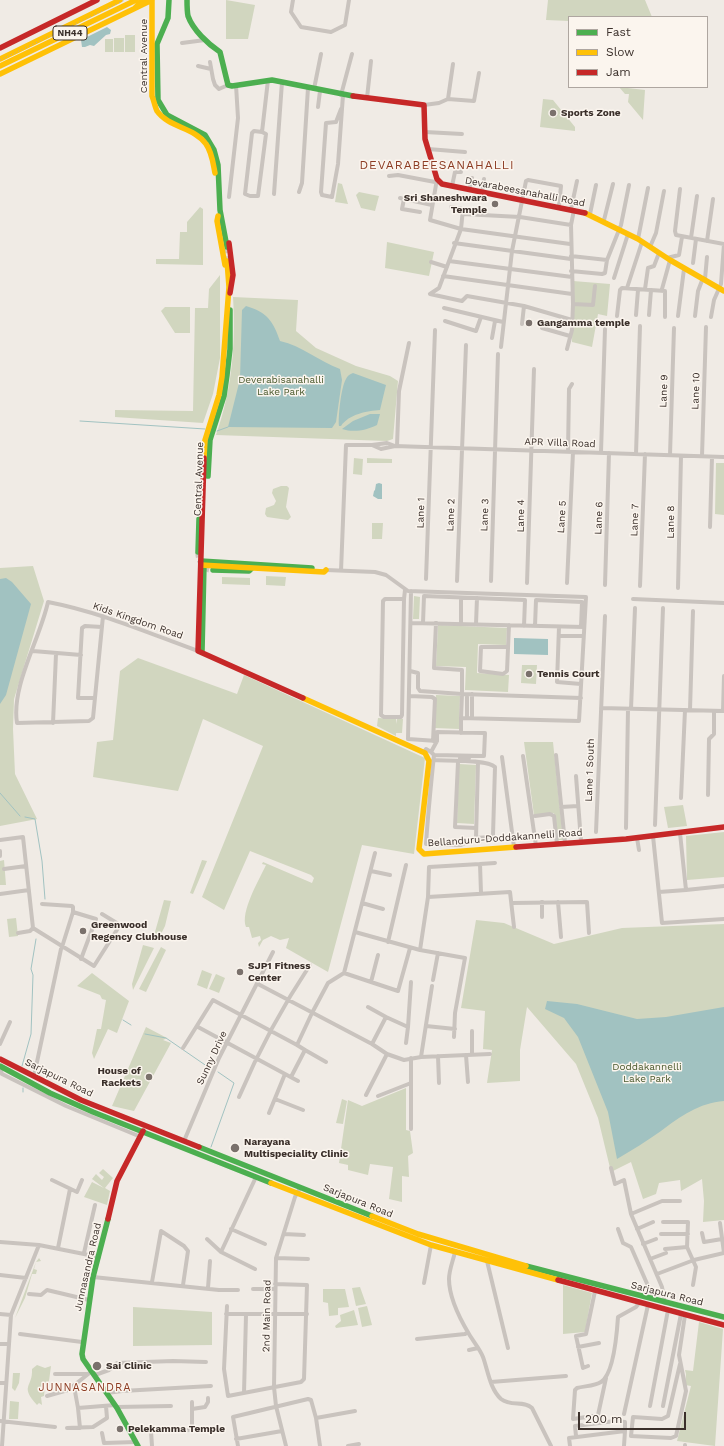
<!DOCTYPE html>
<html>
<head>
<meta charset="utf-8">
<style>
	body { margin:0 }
	#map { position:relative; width:724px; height:1446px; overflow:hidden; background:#f0ebe5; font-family:"Work Sans",sans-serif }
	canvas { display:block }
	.legend { position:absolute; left:568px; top:16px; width:140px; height:72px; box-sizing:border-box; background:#fbf5ee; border:1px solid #aea6a0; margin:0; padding:5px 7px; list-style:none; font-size:12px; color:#3b302b }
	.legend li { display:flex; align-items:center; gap:8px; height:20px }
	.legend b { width:20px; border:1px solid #aea6a0 }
	.scale { position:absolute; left:578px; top:1412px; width:108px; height:18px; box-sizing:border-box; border:2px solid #3b302b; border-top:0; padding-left:5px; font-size:12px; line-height:14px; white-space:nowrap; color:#3b302b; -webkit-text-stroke:3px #fbf5ee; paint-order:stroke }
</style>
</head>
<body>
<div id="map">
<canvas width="724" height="1446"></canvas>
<ul class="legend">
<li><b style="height:5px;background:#4caf50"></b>Fast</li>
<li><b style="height:5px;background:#ffc107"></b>Slow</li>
<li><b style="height:5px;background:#c62828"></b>Jam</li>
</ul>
<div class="scale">200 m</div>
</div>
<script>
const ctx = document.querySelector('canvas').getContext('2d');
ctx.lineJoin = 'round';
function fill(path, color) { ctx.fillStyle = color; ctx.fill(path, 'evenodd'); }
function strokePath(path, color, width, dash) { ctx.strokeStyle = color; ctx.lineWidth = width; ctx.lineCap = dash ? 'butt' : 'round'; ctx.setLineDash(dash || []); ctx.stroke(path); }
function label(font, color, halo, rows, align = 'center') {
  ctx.font = font + ' "Work Sans",sans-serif'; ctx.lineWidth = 3; ctx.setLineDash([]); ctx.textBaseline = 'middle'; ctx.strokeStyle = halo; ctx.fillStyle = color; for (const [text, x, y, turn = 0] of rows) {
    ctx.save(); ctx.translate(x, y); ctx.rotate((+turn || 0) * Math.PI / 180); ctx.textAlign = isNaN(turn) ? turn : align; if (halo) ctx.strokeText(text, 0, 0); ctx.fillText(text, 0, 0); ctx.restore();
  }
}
const green = new Path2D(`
	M226,0L255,5L248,39H226Z
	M548,0H645L652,17H569V21L546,20Z
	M125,35H135V52H125Z
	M114,38H124V52H114Z
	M105,39H113V52H105Z
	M619,87L645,90L643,120L628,102L629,94H625Z
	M543,99L553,100L575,127V131L540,127Z
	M338,183L342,184L348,204L335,202Z
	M359,192L379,196L375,211L361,208L356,195Z
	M200,207L203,209V265L156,264V259H179L180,232H187V222Z
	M387,242L434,252L429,276L385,268Z
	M220,275V358L213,394L203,423L115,417V410L193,411L195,308H208L209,289Z
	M573,281L610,284L607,316L598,314L592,347L572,342Z
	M233,297L298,300L296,331L316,348L356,366L390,376L398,381L393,439L387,441L216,435C232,390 236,344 233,297Z
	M165,307H190V333H175L161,311Z
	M354,458L363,459L362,475L353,474Z
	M367,458L392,459V463H367Z
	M716,463H724V515L715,514Z
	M281,486H287L289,488L286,507L291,517L288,520L267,517L265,514L266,508L274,505L276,501L272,493L273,489Z
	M372,523H383L382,539H372Z
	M33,566L44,601L14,699L13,729L15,774L37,819L0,826V568Z
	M266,576L286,577L285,586L266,585Z
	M222,577L250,578V585L222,584Z
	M414,596L420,597L419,619H413Z
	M438,625L507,628L506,645L478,644L477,673L509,675L508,692L465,690L466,667L436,666Z
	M138,658L237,694L244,675L425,758L414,854L362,845L328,972L286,948L289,938L280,940L271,936L263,940L259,947L258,943L261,940L260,936L252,938L249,927H246C240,912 259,880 266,865L262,864L263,862L312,883L314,878L311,875L250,851L224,910L202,897L263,746L203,719L178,791L93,777L97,742L113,740L120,671Z
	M522,665H537L536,684L521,683Z
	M436,695L460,696L459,729L435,728Z
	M378,718L396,719V724L397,719H403L402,733H396V736L377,726Z
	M524,742H553L563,840H557L554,813L534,815Z
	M459,764L476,765L474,824L457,823Z
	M683,805L687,826L668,828L664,807Z
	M724,832V877L687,880L686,836Z
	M4,860L6,885H0V861Z
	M202,860L207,861L193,894L190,893Z
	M164,900L171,901L165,926L158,940L153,939Z
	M16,918L18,936L9,937L7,919Z
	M476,920L504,923L554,944L622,928L724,924V1220L703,1222L704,1201L702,1179L681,1191L680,1180L659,1183L656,1194L643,1199L631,1162L611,1172L598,1118L576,1064L527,1007L520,1050V1081L487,1083L492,1050L483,1049L485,1011L461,1008Z
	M143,945L154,948L133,990L132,984Z
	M161,947L166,950L146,992L139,989Z
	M202,970L212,974L207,989L197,985Z
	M92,973L129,1001L117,1033L108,1029L94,1059L92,1053L97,1029H101L106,1000L102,999L100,995L77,986Z
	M216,974L225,978L219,993L209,989Z
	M146,1027L167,1038L163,1040L171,1043L134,1111L112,1106Z
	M406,1088V1130L410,1131L413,1153L408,1156L409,1177L402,1176V1202L389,1199L393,1167L370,1164L368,1175L348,1170V1165L339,1163L348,1100L362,1106Z
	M342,1099L347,1101L343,1124L336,1123Z
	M103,1169L113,1178L105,1188L110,1191L107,1205L84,1197L92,1182L104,1188L92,1179L96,1174L102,1180L104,1177L99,1173Z
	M39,1258L41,1261L36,1262L34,1269L37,1270L36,1274H32L25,1298L15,1318L36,1262Z
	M563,1285L592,1293L585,1332L563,1334Z
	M360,1287L366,1304L356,1306L352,1288Z
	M323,1289H345L349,1307L338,1308V1315L329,1316L328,1303L323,1302Z
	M367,1306L372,1325L362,1327L358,1308Z
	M133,1307L212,1312V1345L133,1346Z
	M354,1310L358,1325L336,1328L335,1326L341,1321L340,1315Z
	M699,1322L723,1329L715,1446L677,1441L692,1382L691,1386L685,1385L686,1374L685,1370L693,1371Z
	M37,1365L45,1368L51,1366L49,1381L45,1385L44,1396L41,1397L42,1405L39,1403L37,1405C19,1385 33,1388 32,1369Z
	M13,1373H20L19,1383L15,1391L12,1388Z
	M10,1401L19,1402L18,1419H9Z`);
const water = new Path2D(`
	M107,27L111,30L110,34L106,35L94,46L90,45L85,47H82L81,40Z
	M246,306C267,312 273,321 280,341C302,346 319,361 340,369L342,380L336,422L332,428L228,427L240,379L242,310Z
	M353,373L386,385L380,410C367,411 349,414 341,426H339C338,417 341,387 346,379C347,376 350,374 353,373Z
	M370,414H380L377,425C367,430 354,433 342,429L353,421Z
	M379,483L382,484V499H378L373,496L374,491L375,490L376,484Z
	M6,578L12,582L31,604L6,695L0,704V579Z
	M514,638L548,639V655L514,654Z
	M547,1001L577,1004L637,1019L666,1017L724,1007V1101C699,1103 681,1116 661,1131C647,1141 632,1150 617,1159L608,1112L578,1037L564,1018L545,1009Z`);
const stream = new Path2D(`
	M80,421L205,429
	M217,431L228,427
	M0,793L20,816
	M25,817L35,819L42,861L45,899
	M123,1020L131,1025
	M145,1034L166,1038L211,1069
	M22,1066L31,1034L33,975L31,969L36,939
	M23,1088V1092
	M211,1147L234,1083L218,1072`);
const secondaryTunnel = new Path2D(`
	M225,248L227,261
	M198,552C198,561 203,571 213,570`);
const street = new Path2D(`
	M293,0L291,12L301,27L331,32L345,25L349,0
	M182,43L205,40
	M210,62L213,79L215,85L219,89L228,85
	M198,66L211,69
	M314,89L321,54
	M341,95L352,54
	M367,98L371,61
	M448,99L453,64
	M424,105L439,103L448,99L474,101L479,73
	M318,107L320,91
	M341,109L336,122L326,123L321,192L322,195L332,197L338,164L343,95
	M262,132L266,134L258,196H250L245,194L252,133L254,131L262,132L268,80
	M425,132L462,134
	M428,149L465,152
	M389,176L398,175L435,182
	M452,186L455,172H461
	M680,189L675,231L676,235L724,244
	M469,190L472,178
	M299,192L302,183L308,88
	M482,192L484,179
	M274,194L282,82
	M229,197L238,118L236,85
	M400,198L432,205
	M404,199L402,209L420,212
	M451,207L463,209L461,229L570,244
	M571,209L577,181
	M463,214L520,217L571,225
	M590,214L596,185
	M604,220L613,184
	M691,238L697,196
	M638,239L648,188
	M707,241L713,199
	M454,243L571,259
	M650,247L656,233L664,191
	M571,256L607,260
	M667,258L679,255L682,237
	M449,261L572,277
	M431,262L447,267
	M693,263L696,239
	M571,271L602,274L605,273L607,260L621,225L629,185
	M443,276L572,294
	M614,278L628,234
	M705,279L707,257
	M627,288L642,242
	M645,289L648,268L654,266L659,253
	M662,289L670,260
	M430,294L462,301L467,296L524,306L572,320
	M430,294L439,288L461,229L430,220L437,179
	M573,304L593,305L595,286
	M444,308L503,322
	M636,315L638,290
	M649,315L651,290
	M617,316L620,290L622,288L665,291V317
	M678,316L684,269
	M695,316L698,291L703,278
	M711,317L714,300L721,284L724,244
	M445,321L476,331L481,317
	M522,324L524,306
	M542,328L570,336
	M492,338L495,321
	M501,347L512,251L526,181L528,180L561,186L559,206
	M567,349L572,330L573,304L571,225L574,210
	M395,446L387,443L372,445L381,449L395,446L724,457
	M397,446L399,391L409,343
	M568,452L569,389L572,384
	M601,452L605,329
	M636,454L640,326
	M670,455L674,328
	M702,456L706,327
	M710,527L712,457
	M326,570L375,572L386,575L408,591L586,597L579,721L461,718L462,694L420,691L418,688V673L410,671
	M341,571L346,445H372
	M426,579L435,330
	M457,581L466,345
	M491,581L498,354
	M527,583L534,369
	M567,583L573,452
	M605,585L609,453
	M640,586L645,454
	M678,588L681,456
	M411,591L408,739L437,741
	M404,599L402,715L401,717H384L381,715L383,601L385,599H404L405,590
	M633,599L724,603
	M103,616L93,718L89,721L17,723C11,686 40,639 48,602C100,612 148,633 198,651
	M412,623L584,627
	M423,623L424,596L525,600L524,626
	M436,623L434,668L462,670V694L581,698
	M461,624V598
	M476,624L477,598
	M535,626L536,600L582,602L581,627
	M559,627L557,682L581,684
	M559,636H583
	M508,647H481L480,671L503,674L507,671L509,625
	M33,651L81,655
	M410,696L432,697L435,699L433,741
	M95,698H78L82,628L85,626L102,627
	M601,708L724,711
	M631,709L635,608
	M690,710L693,611
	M723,711L724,676
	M467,718V697
	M472,718V694
	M53,723L56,654
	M461,733V718
	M424,752L426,749L431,752
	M556,755L565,843
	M523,756L536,846
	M502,757L514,847
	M460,758H469
	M433,760C446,761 487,759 495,767L493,835L491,837L476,838L461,845L426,844C428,814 431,784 434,755L431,752L437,741V732L485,733L484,756L434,755
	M458,762L455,827L476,828
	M576,776L581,841
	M708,795L709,739L714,734V711
	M681,798L685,710
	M561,807L578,806
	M535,816L550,814L554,816L557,844
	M655,825L663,608
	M626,828L628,709
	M596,832L605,616
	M680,833L686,890L724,886
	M653,836L662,923L724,919
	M476,838L478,762
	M637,838L639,850
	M0,840L23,837L33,928L94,966L120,925L102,914
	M0,851V856
	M480,864L495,863
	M4,869L26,866
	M371,871L390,875
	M659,892L686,890
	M0,894L29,890
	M428,897L510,892L514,927
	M542,902V917
	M558,902L561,937
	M362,903L383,909
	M512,903L587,902L589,933
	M42,904L72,906L73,907V912
	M355,932L420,950L465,958L455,1013L454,1037
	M18,933L30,931L33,928
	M388,942L406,865
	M62,947L73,912L96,919L81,959
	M420,950L428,897L429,867L480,864L481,893
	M344,973L375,853
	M433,980L438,953
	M371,982L378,955
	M258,984L372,1044L387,1054L404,1060L421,1057L490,1054
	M368,1007L386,1017L372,1044
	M386,1017L408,1027L411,982
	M426,1026L455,1029
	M198,1027L298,1081
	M406,1043L408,1027
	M0,1044L10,1022
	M183,1048L213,1000L297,1045
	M305,1050L326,1062
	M472,1054V1031
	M466,1055L468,1082
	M438,1056L439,1083
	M421,1057L432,986
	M0,1068L2,1074L66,1106L141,1137
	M34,1076L61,949
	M291,1077L305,1050L297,1045L312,1013L328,983L344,973L398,991L410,948
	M366,1095L387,1054
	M378,1096L411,1083
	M239,1097C259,1050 282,1007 310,965
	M275,1099L303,1110
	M269,1113L285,1074
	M411,1129V1058
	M184,1141L219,1058L273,952
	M611,1168L615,1184L624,1180L631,1214L662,1287L665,1303
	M52,1180L77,1192L82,1180
	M631,1214L662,1201H680
	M663,1222H688L687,1247L696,1267L693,1285
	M720,1223L724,1253
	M231,1229L265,1244
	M618,1229L623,1243L631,1247L652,1295L651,1299
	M637,1229L653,1222
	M702,1233L704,1242L722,1239
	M284,1234L304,1235
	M661,1234H688
	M207,1239L221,1252L255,1269
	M0,1242L39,1245
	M643,1244L656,1239
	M58,1248L70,1189
	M665,1249L687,1247
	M221,1252L256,1177
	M455,1252C453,1261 449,1270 449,1279C449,1297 460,1319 469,1334C473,1341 480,1349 483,1357C488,1371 490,1389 501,1399C511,1407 524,1400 532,1408L551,1446
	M84,1253L95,1205
	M276,1258L308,1259
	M650,1259L666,1253
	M487,1261L508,1348
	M657,1274L694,1260L724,1253
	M0,1275L26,1278
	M93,1277L219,1290H238
	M152,1282L161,1231L184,1246L188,1251L183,1285
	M424,1283L431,1245
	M208,1288L210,1261
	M253,1289H275
	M29,1294L41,1295L47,1290L89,1300
	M227,1306L224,1369L228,1396L301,1382L304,1379L307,1285L275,1284
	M0,1314L11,1315
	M226,1314H307
	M20,1334L82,1342
	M417,1339L465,1334L468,1332
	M0,1344H9
	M578,1347L599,1343
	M469,1350L478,1348
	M680,1364L668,1416L662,1419L633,1417L631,1436L671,1438L676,1436L686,1391L679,1355L685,1315
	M588,1366L583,1368L576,1336L586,1334L595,1291
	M55,1374H87
	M95,1375L109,1370L117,1363L173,1361L206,1362
	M491,1382L566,1376
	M0,1383H6
	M74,1386L78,1408
	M107,1393L122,1391L211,1386
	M244,1393L246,1315
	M47,1396L68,1390L92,1371
	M650,1406L668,1310
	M663,1406L681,1314
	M117,1407L171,1406
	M192,1409L205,1407L208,1402V1398
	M624,1414L648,1305
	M598,1415L606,1378
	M593,1416L573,1419L575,1390L577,1388C584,1386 595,1386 601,1382C614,1374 617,1332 618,1317L636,1307L639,1303
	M316,1418L355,1411
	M0,1421L55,1427
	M67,1428L93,1427L107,1418L106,1406
	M80,1428L78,1408L115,1405
	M130,1431L192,1430V1402
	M151,1431L152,1446
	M102,1433L104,1443L136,1442
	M576,1436L575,1426L615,1421L625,1422V1431
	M236,1439L282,1431
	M2,1446L11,1315L39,1245L99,1257
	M238,1446L233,1417L308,1399L311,1400L316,1418L320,1446
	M286,1446L276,1406L274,1387L276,1258L295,1197L300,1188
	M348,1446L359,1444
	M570,1446L569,1438L625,1431L624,1446
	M685,1446V1445`);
const fast = new Path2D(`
	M169,0L168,18L157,44L158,100L167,115L205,135L214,150L218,165L220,210L227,247
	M187,0C187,5 187,11 188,16C193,30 208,44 220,52L228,85L232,86L272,80L353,96
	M208,476L210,440L224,396L227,375L230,349V310
	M198,552L199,519L202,514
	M201,561L312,568
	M213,570L249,571L253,567
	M202,652L204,565
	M0,1066L50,1093L93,1112L271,1183
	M199,1147L372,1216
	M108,1219L93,1277L82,1354L83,1359L117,1408L138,1446
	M526,1266L724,1317`);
const slow = new Path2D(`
	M152,0V96C154,101 155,107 157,111C169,128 194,127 206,144C212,152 213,163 215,173
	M135,8L143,0
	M0,59L120,0
	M0,66L136,0
	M0,74L152,0
	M585,213L638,239L670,260L724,291
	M218,216L217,221L225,265
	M204,458L205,440L219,395L222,377L229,287L227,261
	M201,565L324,572L326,570
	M303,698L425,753L429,761L419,849L424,854L516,847
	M271,1183L431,1245L558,1280
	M372,1216L418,1234L526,1266`);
const jam = new Path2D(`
	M0,48L97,0
	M353,96L424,105L425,139L437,179L442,184L585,213
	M229,243L233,275L230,293
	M204,458L198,651L303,698
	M516,847L626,839L724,827
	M0,1059L81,1100L199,1147
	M108,1219L117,1181L143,1131
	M558,1280L724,1325`);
const rail = new Path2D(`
	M0,60L125,0`);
const markers = [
	[553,113,4,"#7a716c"],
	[495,204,4,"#7a716c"],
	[529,323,4,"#7a716c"],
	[529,674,4,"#7a716c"],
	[83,931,4,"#7a716c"],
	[240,972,4,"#7a716c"],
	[149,1077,4,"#7a716c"],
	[235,1148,5,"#7a716c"],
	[97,1366,5,"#7a716c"],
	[120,1429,4,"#7a716c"]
];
const shields = [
	[70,33,34]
];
const shieldNames = [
	["NH44",70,33]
];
const streetNames = [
	["Central Avenue",144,56,-90],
	["Devarabeesanahalli Road",525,192,11],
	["Lane 9",664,391,-88],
	["Lane 10",696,391,-88],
	["APR Villa Road",560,443,2],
	["Central Avenue",199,479,-88],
	["Lane 1",421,513,-88],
	["Lane 2",451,515,-88],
	["Lane 3",485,515,-88],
	["Lane 4",521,516,-89],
	["Lane 5",562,517,-87],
	["Lane 6",599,518,-88],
	["Lane 7",635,520,-88],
	["Lane 8",671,522,-89],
	["Kids Kingdom Road",138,621,19],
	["Lane 1 South",590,770,-88],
	["Bellanduru-Doddakannelli Road",505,838,-4],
	["Sunny Drive",212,1058,-65],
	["Sarjapura Road",59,1078,26],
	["Sarjapura Road",358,1201,22],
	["Junnasandra Road",88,1267,-77],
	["Sarjapura Road",667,1294,14],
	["2nd Main Road",267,1316,-89]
];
const poiNames = [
	["Sports Zone",561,113],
	["Sri Shaneshwara",487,198,"right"],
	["Temple",487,210,"right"],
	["Gangamma temple",537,323],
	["Tennis Court",537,674],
	["Greenwood",91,925],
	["Regency Clubhouse",91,937],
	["SJP1 Fitness",248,966],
	["Center",248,978],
	["House of",141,1071,"right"],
	["Rackets",141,1083,"right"],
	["Narayana",244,1142],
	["Multispeciality Clinic",244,1154],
	["Sai Clinic",106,1366],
	["Pelekamma Temple",128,1429]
];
const parkNames = [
	["Deverabisanahalli",281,380],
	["Lake Park",281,392],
	["Doddakannelli",647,1067],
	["Lake Park",647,1079]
];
const neighbourhoodNames = [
	["JUNNASANDRA",85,1388]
];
const quarterNames = [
	["DEVARABEESANAHALLI",437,165]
];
fill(green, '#d1d6bf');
fill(water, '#a1c2c1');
strokePath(stream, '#a1c2c1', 1);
strokePath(secondaryTunnel, '#ccc6c0', 5.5, [5.5, 3]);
strokePath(street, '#c9c3be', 4);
strokePath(fast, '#4caf50', 5.5);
strokePath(slow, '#ffc107', 5.5);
strokePath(jam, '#c62828', 5.5);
strokePath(rail, '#b1aca8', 1, [1, 3]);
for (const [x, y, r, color] of markers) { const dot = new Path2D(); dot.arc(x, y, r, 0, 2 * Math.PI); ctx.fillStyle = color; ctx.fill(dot); strokePath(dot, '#fbf5ee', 1.5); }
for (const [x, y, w] of shields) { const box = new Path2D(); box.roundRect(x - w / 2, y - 7, w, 14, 3); ctx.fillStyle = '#fbf5ee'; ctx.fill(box); strokePath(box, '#3b302b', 1); }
label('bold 9px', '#3b302b', null, shieldNames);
label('10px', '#3b302b', '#fbf5ee', streetNames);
label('bold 10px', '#3b302b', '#fbf5ee', poiNames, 'left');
label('10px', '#4a5a2e', '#fbf5ee', parkNames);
ctx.letterSpacing = '1px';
label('11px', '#8c3b22', '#fbf5ee', neighbourhoodNames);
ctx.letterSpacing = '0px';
ctx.letterSpacing = '1px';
label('12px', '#8c3b22', '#fbf5ee', quarterNames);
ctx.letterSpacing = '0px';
</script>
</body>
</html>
